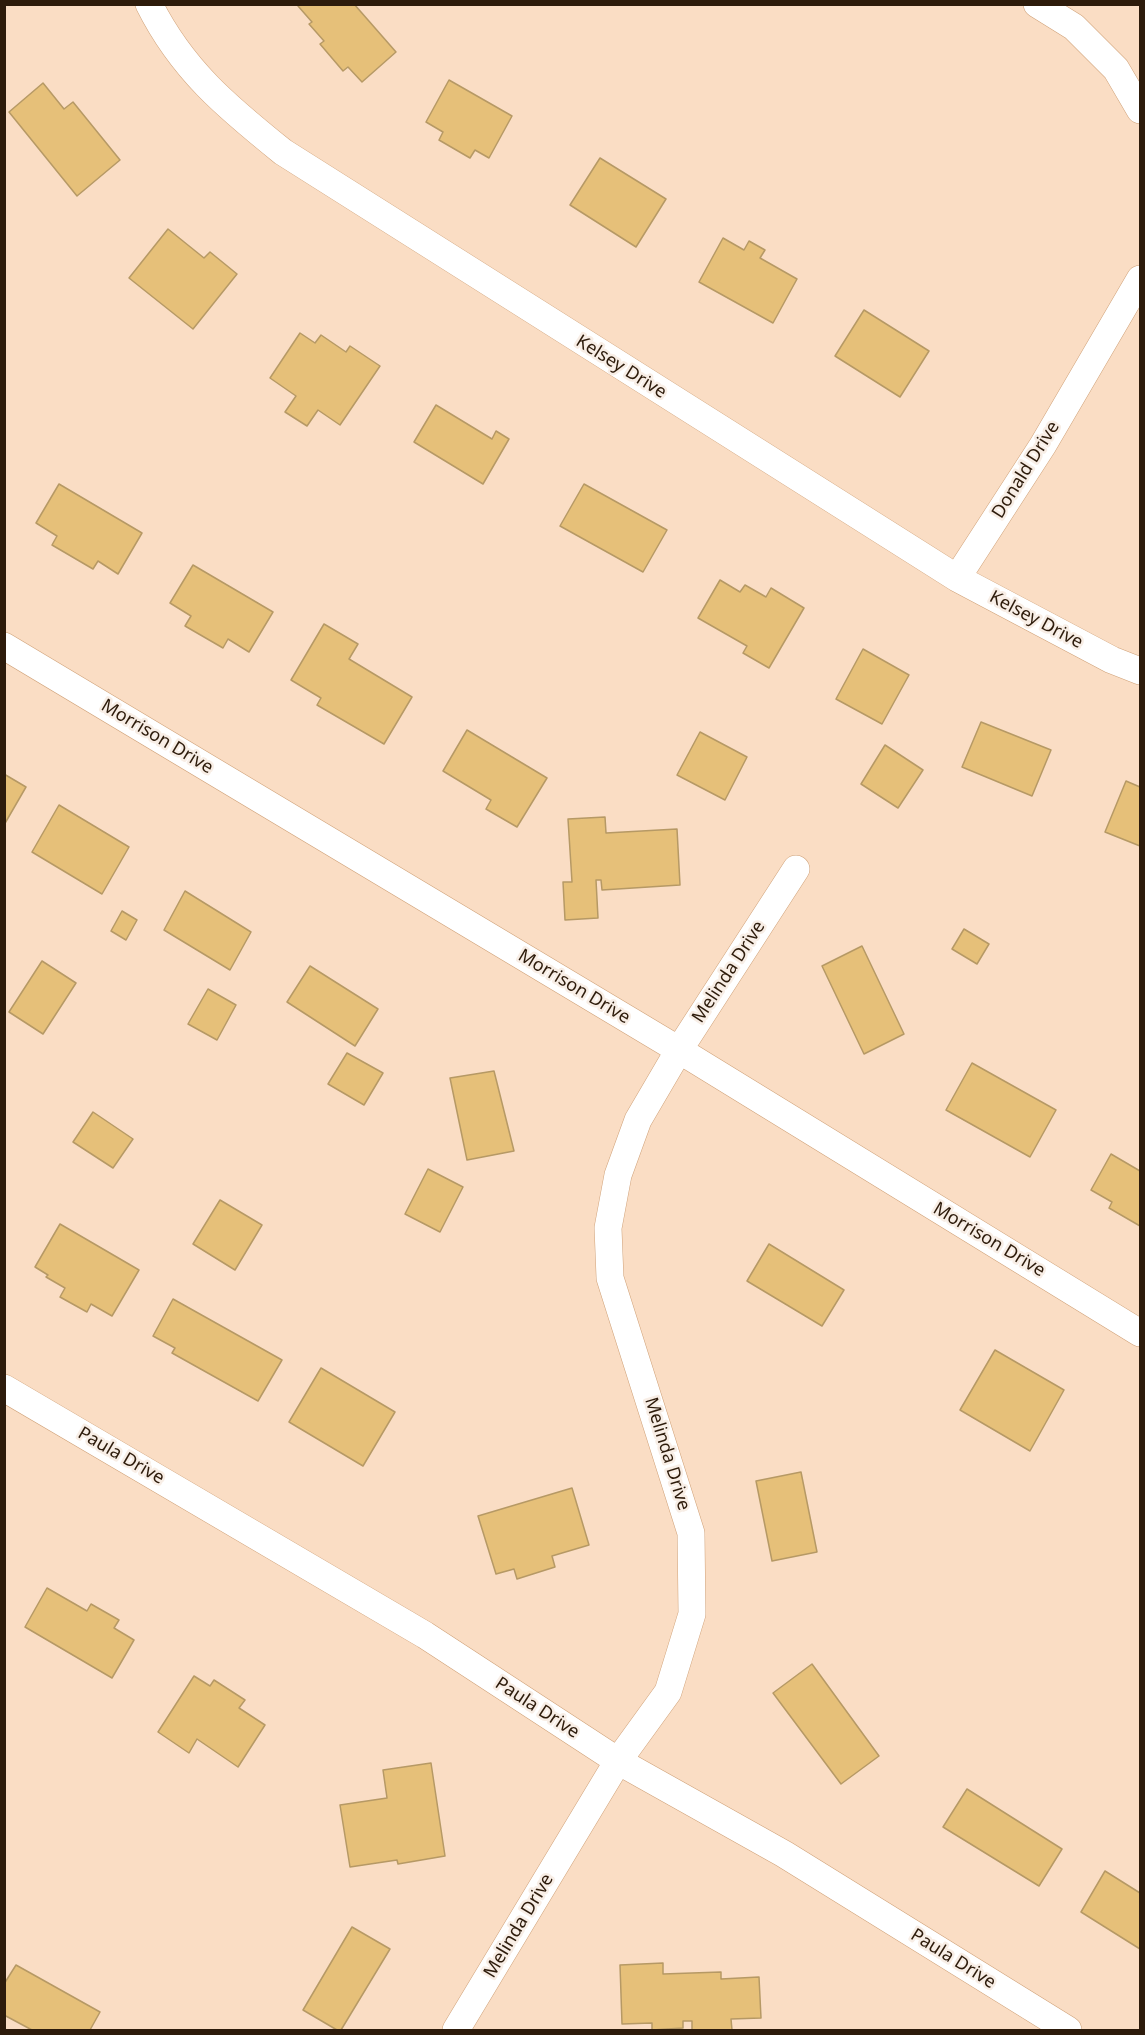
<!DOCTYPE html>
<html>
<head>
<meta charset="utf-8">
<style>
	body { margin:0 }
	#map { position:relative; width:1145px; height:2035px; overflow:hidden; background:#faddc4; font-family:"Noto Sans",sans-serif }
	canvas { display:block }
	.frame { position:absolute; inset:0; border:6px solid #2d1b0b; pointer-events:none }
</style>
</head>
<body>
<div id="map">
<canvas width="1145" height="2035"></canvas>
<div class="frame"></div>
</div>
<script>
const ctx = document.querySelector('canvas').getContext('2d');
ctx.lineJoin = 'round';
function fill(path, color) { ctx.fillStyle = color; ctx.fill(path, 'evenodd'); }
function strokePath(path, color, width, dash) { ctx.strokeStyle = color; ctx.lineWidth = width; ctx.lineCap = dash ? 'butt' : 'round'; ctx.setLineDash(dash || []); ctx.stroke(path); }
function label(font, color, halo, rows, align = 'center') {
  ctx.font = font + ' "Noto Sans",sans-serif'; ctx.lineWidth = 5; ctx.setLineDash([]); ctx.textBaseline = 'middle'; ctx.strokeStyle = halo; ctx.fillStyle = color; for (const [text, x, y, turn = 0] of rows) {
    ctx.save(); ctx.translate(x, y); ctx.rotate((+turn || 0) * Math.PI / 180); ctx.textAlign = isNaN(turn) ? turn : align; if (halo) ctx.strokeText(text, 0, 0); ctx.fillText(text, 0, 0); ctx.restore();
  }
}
const building = new Path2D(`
	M300,4H354L396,52L362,82L348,67L343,71L320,44L324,41L309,24L312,22L298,6Z
	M449,80L512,116L489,158L475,150L470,158L439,140L443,132L426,122Z
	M43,83L64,109L73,102L120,160L77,196L9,112Z
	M600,158L666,199L636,247L570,205Z
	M168,229L204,258L210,252L237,274L193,329L129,278Z
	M723,238L744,250L749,241L765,250L760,258L797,279L773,323L699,282Z
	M864,310L929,351L900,397L835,356Z
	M300,333L315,343L321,335L346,352L350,346L380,366L340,425L318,410L307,426L285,412L296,396L270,378Z
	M436,405L492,439L496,431L509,439L483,484L414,442Z
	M59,484L142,533L118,574L98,561L93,569L52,545L57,536L36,523Z
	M584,484L667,530L643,572L560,526Z
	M193,565L273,612L249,652L228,639L223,648L185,626L191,616L170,603Z
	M720,580L740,592L745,585L766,597L771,588L804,608L769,668L743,653L747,646L698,618Z
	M324,624L358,644L349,659L412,697L384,744L317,705L321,698L291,680Z
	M863,649L909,675L882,724L836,699Z
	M981,722L1051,750L1032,796L962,767Z
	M467,730L547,778L517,827L486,809L491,800L443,771Z
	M700,732L747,757L725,800L677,775Z
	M885,745L923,770L898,808L861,784Z
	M4,774L26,787L4,825Z
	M1126,781L1140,787V846L1105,832Z
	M59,805L129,847L102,894L32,852Z
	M605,817L606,833L677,829L680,885L602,890L601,880H596L598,918L565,920L563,882H572L568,819Z
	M185,891L251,932L230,970L164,930Z
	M122,911L137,920L126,940L111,931Z
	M964,929L989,944L977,964L952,949Z
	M862,946L904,1034L864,1054L822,966Z
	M42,961L76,983L43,1034L9,1012Z
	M310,966L378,1009L355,1046L287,1002Z
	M208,989L236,1005L217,1040L188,1024Z
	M347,1053L383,1073L364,1105L328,1084Z
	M972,1063L1056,1110L1030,1157L946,1110Z
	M494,1071L514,1151L467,1160L450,1078Z
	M93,1112L133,1139L113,1168L73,1142Z
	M1111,1154L1140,1171V1226L1109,1208L1112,1202L1091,1190Z
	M428,1169L463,1187L440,1232L405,1214Z
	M220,1200L262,1225L235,1270L193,1244Z
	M60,1224L139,1270L112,1316L91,1304L87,1312L60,1297L65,1288L46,1277L48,1275L35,1267Z
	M769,1244L844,1290L822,1326L747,1281Z
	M173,1299L282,1360L258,1401L172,1353L175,1348L153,1336Z
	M995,1350L1064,1390L1030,1451L960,1410Z
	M321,1368L395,1412L363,1466L289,1422Z
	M801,1472L817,1552L772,1561L756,1481Z
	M572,1488L589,1545L552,1556L555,1567L517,1579L514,1569L496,1574L478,1516Z
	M47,1588L87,1611L91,1604L119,1620L114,1628L134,1640L112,1678L25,1627Z
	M812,1664L879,1756L841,1784L773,1693Z
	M194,1676L210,1686L214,1680L245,1700L239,1708L265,1725L238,1767L197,1739L189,1753L158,1732Z
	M431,1763L445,1856L398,1864L397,1860L350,1867L340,1805L387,1798L383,1770Z
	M967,1789L1062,1849L1039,1886L943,1827Z
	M1105,1871L1140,1893V1949L1081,1912Z
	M352,1927L390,1949L341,2030H337L303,2010Z
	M663,1963V1974L721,1972V1979L759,1977L761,2018L731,2019L732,2030H692V2021H683V2028L652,2030V2023L622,2024L620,1965Z
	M16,1965L100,2012L90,2030H32L4,2015V1984Z`);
const minor = new Path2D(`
	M149,4C182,70 227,107 283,152L957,578L1112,660L1140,671
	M1037,4L1074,27L1116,69L1140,110
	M957,578L1043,445L1140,279
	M4,646L679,1050L1140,1333
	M4,1388L425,1635L618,1761L784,1854L1068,2030
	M456,2030L618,1761L668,1692L692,1614L691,1533L610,1278L608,1228L618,1175L638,1120L679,1050L796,869`);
const streetNames = [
	["Kelsey Drive",621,367,32],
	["Donald Drive",1026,470,-58],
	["Kelsey Drive",1036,620,28],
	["Morrison Drive",157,737,31],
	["Melinda Drive",729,972,-57],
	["Morrison Drive",574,987,31],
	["Morrison Drive",989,1240,31],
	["Melinda Drive",667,1454,73],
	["Paula Drive",121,1456,30],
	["Paula Drive",537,1708,33],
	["Melinda Drive",519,1926,-59],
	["Paula Drive",953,1959,32]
];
fill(building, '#e6c079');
strokePath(building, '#b69965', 1.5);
strokePath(minor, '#cfa178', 28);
strokePath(minor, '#fff', 27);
label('18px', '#2d1b0b', '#f8eee6', streetNames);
</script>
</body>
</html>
